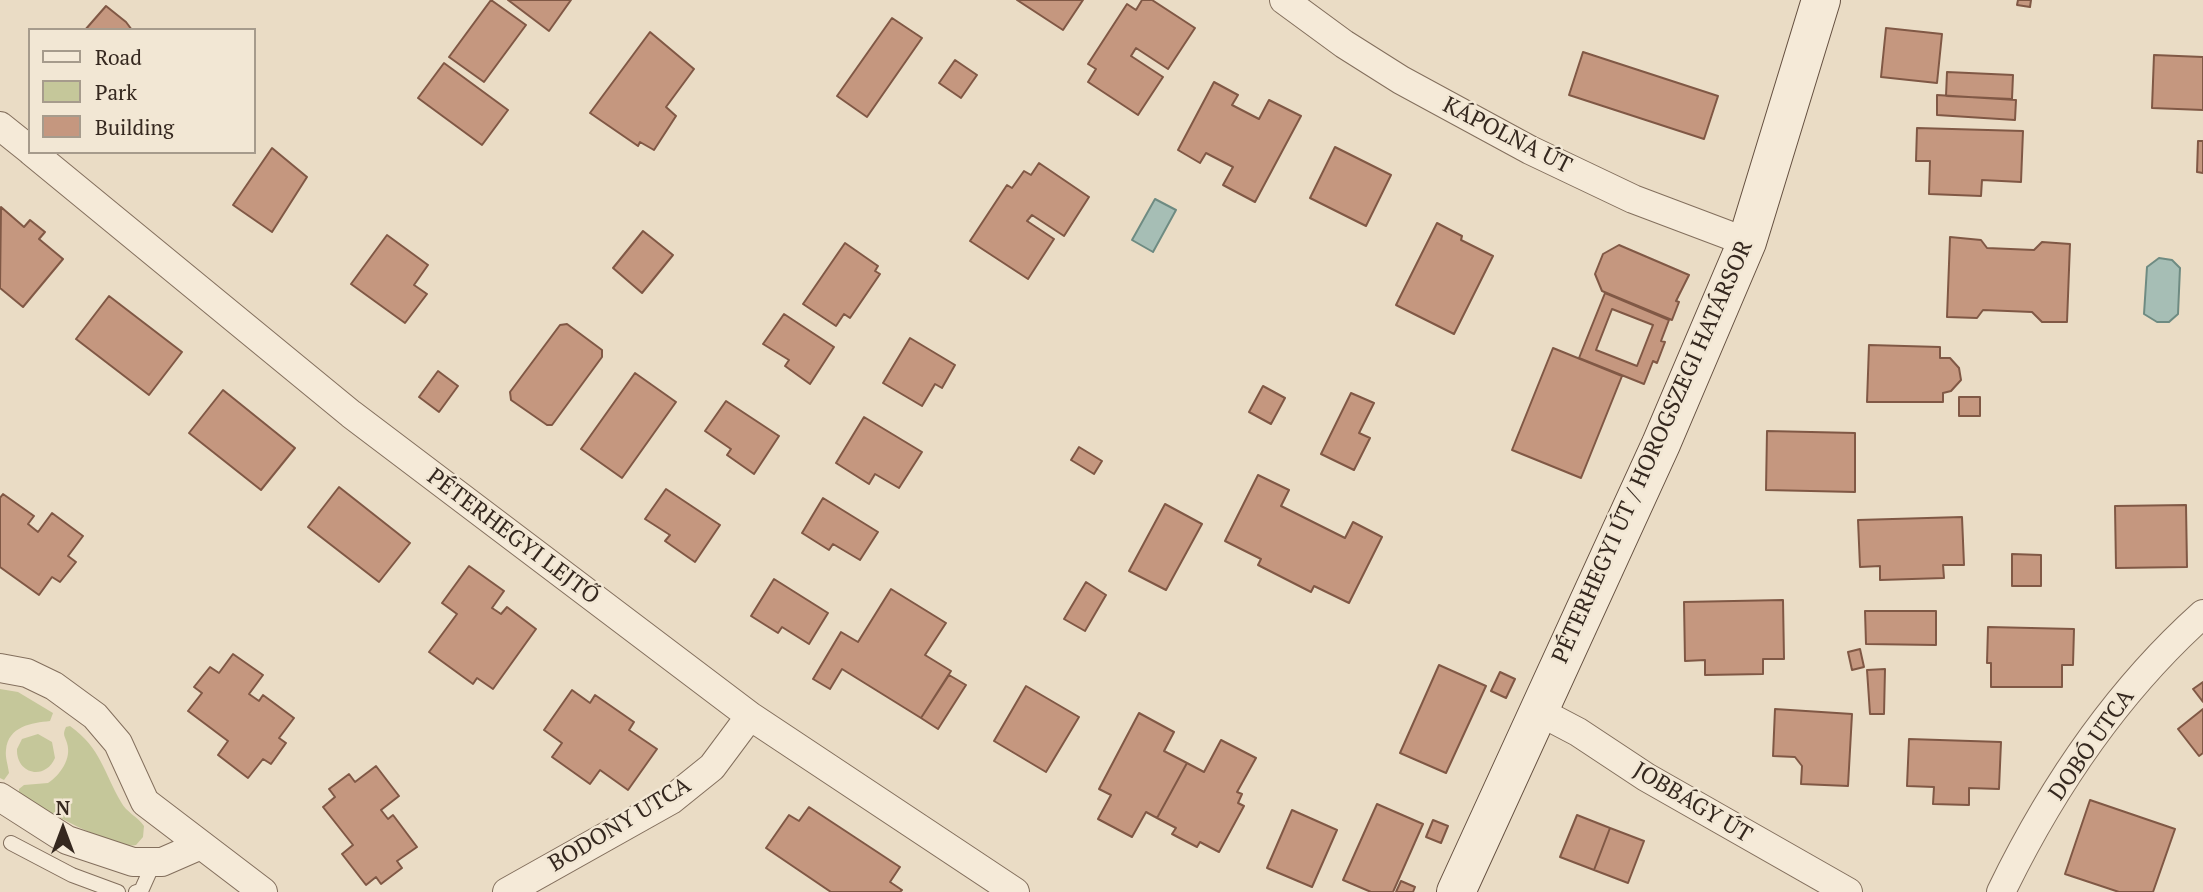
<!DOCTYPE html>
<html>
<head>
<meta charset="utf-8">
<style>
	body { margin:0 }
	#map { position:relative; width:2203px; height:892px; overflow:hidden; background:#eadcc5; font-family:"PT Serif",serif }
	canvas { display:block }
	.legend { position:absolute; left:28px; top:28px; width:228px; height:126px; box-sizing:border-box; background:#f2e7d4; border:2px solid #a69b8c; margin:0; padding:9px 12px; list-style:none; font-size:21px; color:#35281f }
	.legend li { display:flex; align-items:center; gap:14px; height:35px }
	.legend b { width:35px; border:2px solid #a69b8c }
	.north { position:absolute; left:28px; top:794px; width:70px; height:70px; -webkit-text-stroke:5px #f2e7d4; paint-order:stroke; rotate:0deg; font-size:19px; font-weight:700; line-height:28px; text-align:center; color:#35281f }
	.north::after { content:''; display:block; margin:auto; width:24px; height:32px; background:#35281f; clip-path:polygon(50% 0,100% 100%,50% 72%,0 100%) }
</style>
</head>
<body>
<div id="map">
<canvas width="2203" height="892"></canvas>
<ul class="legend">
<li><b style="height:9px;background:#f5ead8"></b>Road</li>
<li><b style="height:19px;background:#c5c79a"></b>Park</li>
<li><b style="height:19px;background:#c5977f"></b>Building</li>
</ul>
<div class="north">N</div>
</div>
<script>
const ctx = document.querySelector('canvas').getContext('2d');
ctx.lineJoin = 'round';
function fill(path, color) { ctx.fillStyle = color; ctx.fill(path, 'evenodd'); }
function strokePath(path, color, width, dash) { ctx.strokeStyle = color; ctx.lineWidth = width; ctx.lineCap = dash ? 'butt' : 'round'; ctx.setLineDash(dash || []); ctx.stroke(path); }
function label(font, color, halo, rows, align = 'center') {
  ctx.font = font + ' "PT Serif",serif'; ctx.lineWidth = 5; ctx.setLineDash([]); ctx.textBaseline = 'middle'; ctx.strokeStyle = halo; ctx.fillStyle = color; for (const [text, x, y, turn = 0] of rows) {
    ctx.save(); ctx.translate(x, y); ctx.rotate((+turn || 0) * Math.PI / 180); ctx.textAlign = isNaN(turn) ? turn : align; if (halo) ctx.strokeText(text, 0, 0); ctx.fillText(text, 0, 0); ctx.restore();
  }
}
const green = new Path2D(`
	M0,689L18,692L53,713L50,721C32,723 8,726 6,750C5,757 8,765 9,773L4,780L0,778Z
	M70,726C101,748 104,773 121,802C126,812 138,817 144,826L143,837L136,845C116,850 36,807 19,792V789L24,785L48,783C60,775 72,759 67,743C65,736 62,735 66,727Z
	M38,734L52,742L55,758C45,781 16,774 17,749L22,739Z`);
const water = new Path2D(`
	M1155,199L1176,210L1153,252L1132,240Z
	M2159,258L2172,260L2180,268L2178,314L2169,322H2157L2144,314L2147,267Z`);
const building = new Path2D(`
	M491,0L526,25L484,82L449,57Z
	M508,0H571L549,31Z
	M1017,0H1083L1063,30Z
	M1142,0H1152L1195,28L1168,69L1136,48L1131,56L1163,77L1138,115L1088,82L1096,69L1088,64L1127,4L1136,10Z
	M2018,0H2031L2030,7L2017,5Z
	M106,6L126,22L132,30H85Z
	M892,18L922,38L867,117L837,96Z
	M1886,28L1942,34L1937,83L1881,77Z
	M650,32L694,69L666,107L676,116L654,150L640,142L638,146L590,113Z
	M1583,52L1718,96L1704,139L1569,95Z
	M2154,55L2203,57V110L2152,108Z
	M955,60L977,75L961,98L939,83Z
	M444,63L508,110L482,145L418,98Z
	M1947,72L2013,75L2012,99L1946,96Z
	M1214,82L1238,95L1232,105L1259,119L1269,100L1301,116L1255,202L1223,185L1233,167L1206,153L1200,163L1178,150Z
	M1937,95L2016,100L2015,120L1937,115Z
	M1917,128L2023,131L2021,182L1982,180L1981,196L1929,194L1930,161H1916Z
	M2198,141H2203V173L2197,172Z
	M1335,147L1391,175L1366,226L1310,198Z
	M272,148L307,177L272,232L233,205Z
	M1039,163L1089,197L1064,236L1032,215L1027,221L1054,239L1028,279L970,241L1007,185L1012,188L1024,171L1031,175Z
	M1,207L24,227L30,220L45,232L39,239L63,259L23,307L0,288Z
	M1437,223L1462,236L1461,240L1493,256L1454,334L1396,305Z
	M643,231L673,255L642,293L613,268Z
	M387,235L428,265L414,285L427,294L405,323L351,284Z
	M1950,237L1981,240L1987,248L2034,250L2042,242L2070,244L2067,322H2042L2032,312L1983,310L1977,318L1947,317Z
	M845,243L878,266L875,271L880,274L850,318L844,314L836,326L803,304Z
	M1619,245L1689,275L1676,301L1679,302L1672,320L1602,291L1595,274L1603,254Z
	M1605,293L1669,320L1661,341L1665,342L1657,363L1653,361L1644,384L1579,358ZM1612,309L1653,325L1637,366L1596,350Z
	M109,296L182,352L149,395L76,339Z
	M784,314L834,347L810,384L785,366L789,360L763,344Z
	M567,324L602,350V357L552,425H547L511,400L510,392L560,325Z
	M910,338L955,365L942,388L935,384L922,406L883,383Z
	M1869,345L1940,347V358H1950L1959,368L1961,380L1951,391L1943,393V402H1867Z
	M1553,348L1622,376L1581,478L1512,450Z
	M438,371L458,386L439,412L419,397Z
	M635,373L676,402L622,478L581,449Z
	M1263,386L1285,398L1271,424L1249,412Z
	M223,390L295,448L261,490L189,433Z
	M1351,393L1374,403L1359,433L1370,438L1354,470L1321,454Z
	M1959,397H1980V416H1959Z
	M726,401L779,436L754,474L727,455L731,449L705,431Z
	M864,417L922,452L899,488L875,474L869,484L836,463Z
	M1767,431L1855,433V492L1766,490Z
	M1079,447L1102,461L1094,474L1071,460Z
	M1258,475L1289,490L1281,506L1345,538L1353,522L1382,537L1349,603L1314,586L1311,592L1258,565L1261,559L1225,541Z
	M339,487L410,543L379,582L308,527Z
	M666,489L720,525L695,562L665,541L670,535L645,519Z
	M3,494L34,516L28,524L38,532L52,513L83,536L68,556L76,562L60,582L52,577L39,595L0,567V498Z
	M823,498L878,532L860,560L833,544L829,550L802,533Z
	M1165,504L1202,524L1166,590L1129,571Z
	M2186,505L2187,567L2116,568L2115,506Z
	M1962,517L1964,565H1943L1944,578L1880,580V566L1860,567L1858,520Z
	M2012,554L2041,555V586H2012Z
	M469,566L504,591L492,608L501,614L507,607L536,629L493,689L477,678L473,684L429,652L457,614L442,603Z
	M774,579L828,613L809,644L782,627L778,633L751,616Z
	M1086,582L1106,595L1085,631L1064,619Z
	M891,589L946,623L925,655L951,671L921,718L842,669L830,689L813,679L841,632L858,642Z
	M1783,600L1784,659H1763V674L1705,675V660L1685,661L1684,602Z
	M1865,611H1936V645L1866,644Z
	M1988,627L2074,629L2073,665H2062V687H1991V663H1987Z
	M1860,649L1864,667L1852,670L1848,652Z
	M233,654L263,675L249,694L259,701L263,695L294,718L279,738L286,743L271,764L263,759L248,778L218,755L228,741L188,711L202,693L194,687L210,667L219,673Z
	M1439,665L1486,686L1446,773L1400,753Z
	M1885,669L1884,714H1870L1867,670Z
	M1500,672L1515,679L1506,698L1491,691Z
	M949,675L966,685L938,729L921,718Z
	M2203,682V702L2193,689Z
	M1026,686L1079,717L1046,772L994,741Z
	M572,690L590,703L595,695L634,722L629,730L657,749L628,790L600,770L590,784L552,757L562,743L544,730Z
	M1775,709L1852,714L1848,786L1801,784L1802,766L1795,757L1773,756Z
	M2203,709V753L2199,756L2178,729Z
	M1139,713L1174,732L1164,751L1187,763L1157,818L1146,812L1132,837L1098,819L1111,795L1099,789Z
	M1909,739L2001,742L1999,789L1969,788V805L1933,804L1934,787L1907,786Z
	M1221,740L1256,758L1237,792L1242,794L1238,803L1244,806L1219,852L1200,842L1197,847L1172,834L1176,828L1157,818L1187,763L1204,772Z
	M376,766L399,796L381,810L388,819L393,815L417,847L397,861L402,868L381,884L376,877L366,885L342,854L353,845L323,807L335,797L329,789L349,774L355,782Z
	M2090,800L2175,829L2153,892H2119L2065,874Z
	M1377,804L1423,824L1393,892H1371L1343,880Z
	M809,807L900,867L890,882L902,890L900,892H831L766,848L789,815L799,821Z
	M1292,810L1337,830L1312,887L1267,868Z
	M1577,815L1610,828L1594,870L1560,857Z
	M1433,820L1448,826L1441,843L1426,837Z
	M1610,828L1644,841L1628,883L1594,870Z
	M1401,881L1415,887L1413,892H1396Z`);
const lane = new Path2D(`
	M11,843L72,875L118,892
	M136,892L141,891L154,862`);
const street = new Path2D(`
	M1284,0L1344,44L1401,80L1530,150L1633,199L1747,242
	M0,126L30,150
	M32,152L351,414L750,716L1015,892
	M0,668L27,673L54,686L95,716L118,743L145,802L263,892
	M1538,711L1578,732L1646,777L1848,892
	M0,797L67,840L133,862H162L201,845
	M507,892L671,800L712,767L750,716
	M2001,892C2051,789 2117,691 2203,614`);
const secondary = new Path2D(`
	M1456,892L1661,444L1747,242L1821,0`);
const streetNames = [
	["KÁPOLNA ÚT",1507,136,27],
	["PÉTERHEGYI ÚT / HOROGSZEGI HATÁRSOR",1653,452,-66],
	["PÉTERHEGYI LEJTŐ",513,537,37],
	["DOBÓ UTCA",2092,745,-55],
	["JOBBÁGY ÚT",1692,803,31],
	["BODONY UTCA",620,825,-31]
];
fill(green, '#c5c79a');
fill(water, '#a6beb5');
strokePath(water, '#6e8b82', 2);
fill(building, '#c5977f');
strokePath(building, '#805845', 2);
strokePath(lane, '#836f5d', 16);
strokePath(street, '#836f5d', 30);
strokePath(secondary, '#655040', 40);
strokePath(lane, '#f5ead8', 14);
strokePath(street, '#f5ead8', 28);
strokePath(secondary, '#f5ead8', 38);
label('23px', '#35281f', '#f2e7d4', streetNames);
</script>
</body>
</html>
